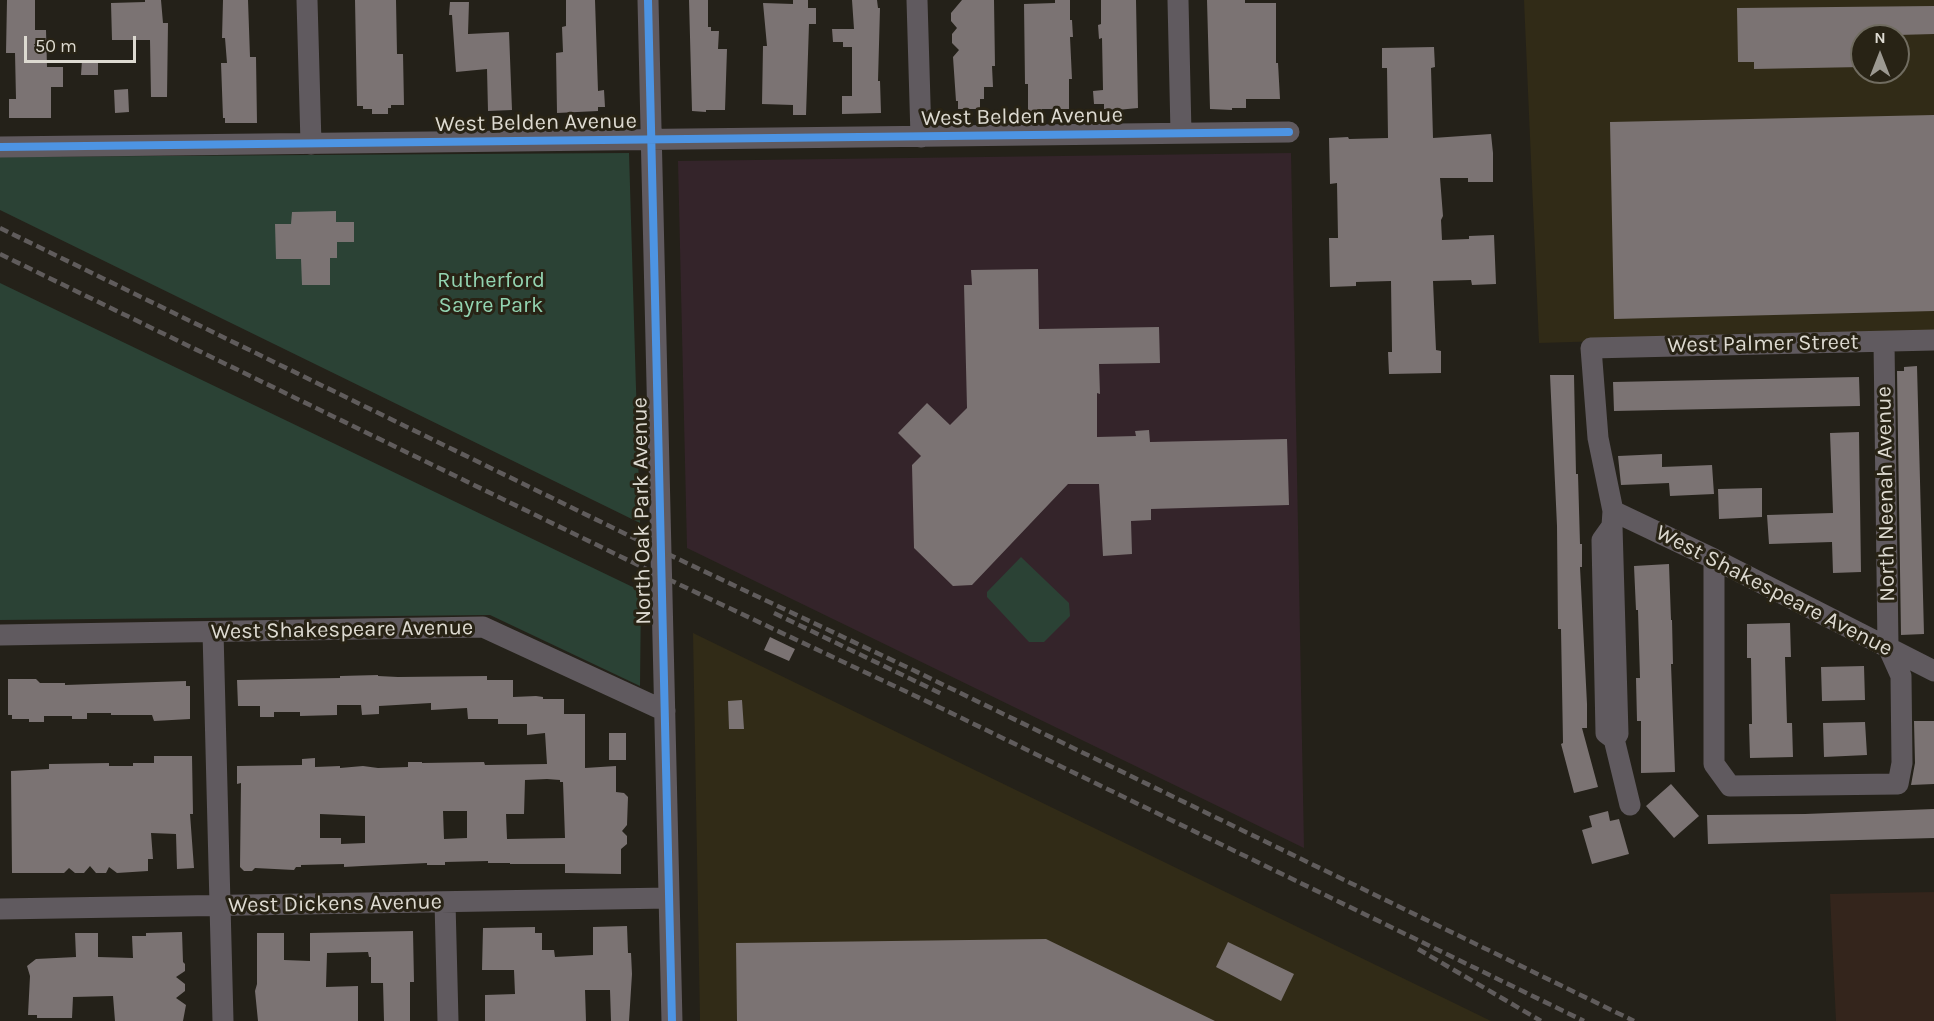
<!DOCTYPE html>
<html>
<head>
<meta charset="utf-8">
<style>
	body { margin:0 }
	#map { position:relative; width:1934px; height:1021px; overflow:hidden; background:#242119; font-family:Karla,sans-serif }
	canvas { display:block }
	.north { position:absolute; left:1850px; top:24px; width:60px; height:60px; box-sizing:border-box; background:#282315; border:2px solid #706c60; border-radius:50%; rotate:0deg; font-size:16px; font-weight:700; line-height:24px; text-align:center; color:#dddad1 }
	.north::after { content:''; display:block; margin:auto; width:21px; height:27px; background:#9c9991; clip-path:polygon(50% 0,100% 100%,50% 72%,0 100%) }
	.scale { position:absolute; left:24px; top:36px; width:112px; height:27px; box-sizing:border-box; border:3px solid #dddad1; border-top:0; padding-left:8px; font-size:18px; line-height:21px; white-space:nowrap; color:#dddad1; -webkit-text-stroke:4px #282315; paint-order:stroke }
</style>
</head>
<body>
<div id="map">
<canvas width="1934" height="1021"></canvas>
<div class="north">N</div>
<div class="scale">50 m</div>
</div>
<script>
const ctx = document.querySelector('canvas').getContext('2d');
ctx.lineJoin = 'round';
function fill(path, color) { ctx.fillStyle = color; ctx.fill(path, 'evenodd'); }
function strokePath(path, color, width, dash) { ctx.strokeStyle = color; ctx.lineWidth = width; ctx.lineCap = dash ? 'butt' : 'round'; ctx.setLineDash(dash || []); ctx.stroke(path); }
function label(font, color, halo, rows, align = 'center') {
  ctx.font = font + ' Karla,sans-serif'; ctx.lineWidth = 6; ctx.setLineDash([]); ctx.textBaseline = 'middle'; ctx.strokeStyle = halo; ctx.fillStyle = color; for (const [text, x, y, turn = 0] of rows) {
    ctx.save(); ctx.translate(x, y); ctx.rotate((+turn || 0) * Math.PI / 180); ctx.textAlign = isNaN(turn) ? turn : align; if (halo) ctx.strokeText(text, 0, 0); ctx.fillText(text, 0, 0); ctx.restore();
  }
}
const built = new Path2D(`
	M1524,0H1934V331L1539,343ZM1862,36H1898V72H1862Z
	M693,633L1491,1021H700Z`);
const education = new Path2D(`
	M1934,892V1021H1836L1830,894Z`);
const medical = new Path2D(`
	M1291,153L1304,848L687,548L678,161Z`);
const green = new Path2D(`
	M629,153L640,523L0,210V157Z
	M0,283L641,591L640,686L490,615L0,620Z
	M1021,557L1069,603L1070,616L1044,642H1029L987,597V592Z`);
const building = new Path2D(`
	M7,0H35V30H46L47,67H63V87H51V118H9V99H16L15,53H6Z
	M145,0H161L163,23H168L167,97H151L150,40H112L111,3L145,2Z
	M223,0H248L250,57H256L257,123H225V118H223L221,63H227L225,38H222Z
	M355,0H396L397,54H403L404,105H391V108H388V114H372V109H363V106H357Z
	M566,0H595L598,91L604,90L605,107H598V111L557,113L556,53L563,52L562,27L566,26Z
	M689,0H708V27H711V31H719L718,49H727L725,110H706V112L692,111Z
	M793,0H808V8H816V24H809L806,115H793V105L762,104L763,46H767L763,3L793,4Z
	M852,0H877L878,8H880L878,81H880L881,113L842,114V96H852V47H843V42H833L832,29H854Z
	M962,0H994L995,66H992L993,87H984V99H980V109H958V101H956L953,57L959,50L952,43V34L957,28L951,21V13Z
	M1055,0H1070V20H1072L1073,37H1070L1072,79H1069V109H1042V112H1028V84H1025L1024,4L1055,3Z
	M1101,0H1136L1138,108L1117,110L1104,109V104H1094L1093,91L1103,90L1102,38L1099,39L1098,25L1101,24Z
	M1207,0H1245V3H1276V63H1278L1280,99H1246V108H1232V110L1210,109Z
	M450,2H469L468,34L509,32L512,110L488,111L487,69L456,72L452,15H449Z
	M1934,6V34L1862,36V67L1754,69V62H1738L1737,8Z
	M1434,47L1435,67L1431,68L1433,138L1491,134L1493,153V182H1468V178H1440L1443,216L1441,220L1442,240L1469,239V236L1494,235L1496,284L1472,285L1471,280L1433,281L1436,350L1441,351V373L1389,374L1388,352H1392L1391,281L1356,282V286L1330,287L1329,238H1338L1337,183L1330,184L1329,138L1348,137L1349,139L1388,138L1387,68H1382V48Z
	M82,60H98V75H81Z
	M128,89L129,112L115,113L114,90Z
	M1934,115V311L1614,319L1610,122Z
	M336,211V222H354V242H337V258H330V285H302L301,259H276L275,224H291L292,212Z
	M1038,269L1039,329L1159,327L1160,363L1099,364L1100,394L1097,393V437L1136,436L1135,431L1149,430L1150,442L1287,439L1289,505L1151,509V520L1131,521L1132,554L1103,556L1099,484H1068L972,585L953,586L914,548L912,465L921,456L898,433L927,403L950,425L967,408L964,285H972L971,270Z
	M1917,366L1924,634L1901,635L1897,371H1904V367Z
	M1550,375H1574L1576,474H1578L1580,544H1582V567H1580L1587,704V728H1582L1598,787L1574,793L1561,744L1563,743L1561,629H1558L1557,526Z
	M1859,377L1860,406L1614,411L1613,382Z
	M1859,432L1861,572L1833,573L1832,542L1769,544L1767,515L1833,513L1830,433Z
	M1662,454V467L1712,465L1714,494L1670,496L1669,483L1621,485L1618,456Z
	M1762,488V517L1719,519L1718,489Z
	M1669,564L1671,620H1672L1673,664H1671L1675,772L1641,773V721H1637L1636,678H1640L1638,610H1636L1634,566Z
	M1790,623L1791,657H1785L1787,723H1792L1793,757L1750,758L1749,724H1752L1751,658H1747V624Z
	M770,637L795,649L789,661L764,650Z
	M1864,666L1865,700L1822,701L1821,667Z
	M378,675V676L398,677L487,676V680H513V697L536,696L543,697V699H564V714H585V768L616,766V792L624,793L628,797L627,825L622,831L627,836V844L621,849V874L565,873V864H510V863H488V861L445,862V865H427V863L362,866L344,867V864L301,865V867H296L294,870L255,868L252,871H244L240,867L241,783L237,784V766L302,765V759L315,758V767L340,766V768L363,766L378,768L408,767V762H422V763L484,762L485,765L547,764L545,733L527,735V724H498V719H468L467,708L431,710V703L379,706V714L362,715L361,705H337V715L300,716V712H274V717H260V706H238L237,680L340,678V676ZM547,779L560,780V782H563L565,838L507,839L506,814H524L525,780ZM443,811H467V838L444,839ZM320,814L365,816V843L341,844V838H320Z
	M8,679H36L40,683H65V685L186,681V686H190V719L154,721L152,715H111V713H87V719H72V716H44V722H29V719H12V715H8Z
	M742,700L744,729H729L728,701Z
	M1914,721H1934V784L1911,785L1915,763Z
	M1865,722L1867,755L1824,757L1823,723Z
	M609,733H626V760H609Z
	M154,756H192L193,814H190L194,868L177,869L176,834L151,833L153,859H148V871L117,873L109,867L106,873H96L90,866L84,873H75L69,868L64,873H12L11,771L49,769V764L109,763V766H133V763H154Z
	M1671,784L1699,816L1674,838L1646,806Z
	M1934,809V838L1708,844L1707,815L1805,814Z
	M1608,811L1610,821L1619,819L1629,854L1592,864L1582,830L1592,827L1589,816Z
	M627,926L628,953H631L632,974L629,1021H611L610,990H585L586,1021H485V995L515,994L514,970H482L483,928L535,927V933H542V950H554L555,957L593,955V927Z
	M413,931L414,982H410V1021H384L383,983H371V957H369L368,952L327,953L326,987L358,986V1021H258L255,991L257,984V933H284V960L310,961V933Z
	M182,932L183,962L185,964V971L176,977L185,984V991L176,998L186,1005L183,1021H115L113,996L73,997L72,1018H37V1015H28L30,976L27,966L36,959L76,957L75,933H98V957L133,958L132,936H146V933Z
	M1046,939L1215,1021H737L736,943Z
	M1228,942L1294,974L1281,1001L1216,967Z`);
const minor = new Path2D(`
	M307,0L311,144
	M648,0L672,1021
	M917,0L921,137
	M1178,0L1181,133
	M0,147L1289,132
	M1613,511L1714,559L1934,671
	M1612,526L1613,511L1598,438L1591,348L1934,340
	M1612,526L1618,734L1614,739L1606,733L1602,540Z
	M1714,559V764L1730,786L1898,784L1902,763L1901,676L1888,647L1884,342
	M213,632L223,1021
	M0,635L483,627L665,711
	M1614,739L1630,805
	M445,902L448,1021
	M0,909L669,898`);
const rail = new Path2D(`
	M0,228L638,540L913,670L1634,1021
	M0,254L638,565L943,709L1584,1021
	M774,613L944,695
	M1418,949L1541,1021`);
const cycleway = new Path2D(`
	M648,0L672,1021
	M0,147L1289,132`);
const streetNames = [
	["West Belden Avenue",1022,117,-1],
	["West Belden Avenue",536,123,-1],
	["West Palmer Street",1763,344,-1],
	["North Neenah Avenue",1886,494,-91],
	["North Oak Park Avenue",642,511,-91],
	["West Shakespeare Avenue",1774,591,27],
	["West Shakespeare Avenue",342,630,-1],
	["West Dickens Avenue",335,904,-1]
];
const parkNames = [
	["Rutherford",491,281],
	["Sayre Park",491,306]
];
fill(built, '#312b17');
fill(education, '#34251c');
fill(medical, '#34242a');
fill(green, '#2b4235');
fill(building, '#7b7373');
strokePath(minor, '#605a5f', 21);
strokePath(rail, '#605c5c', 4.5, [9, 4.5]);
strokePath(cycleway, '#4d94e3', 8);
label('22px', '#dddad1', '#282315', streetNames);
label('22px', '#93d4b1', '#282315', parkNames);
</script>
</body>
</html>
